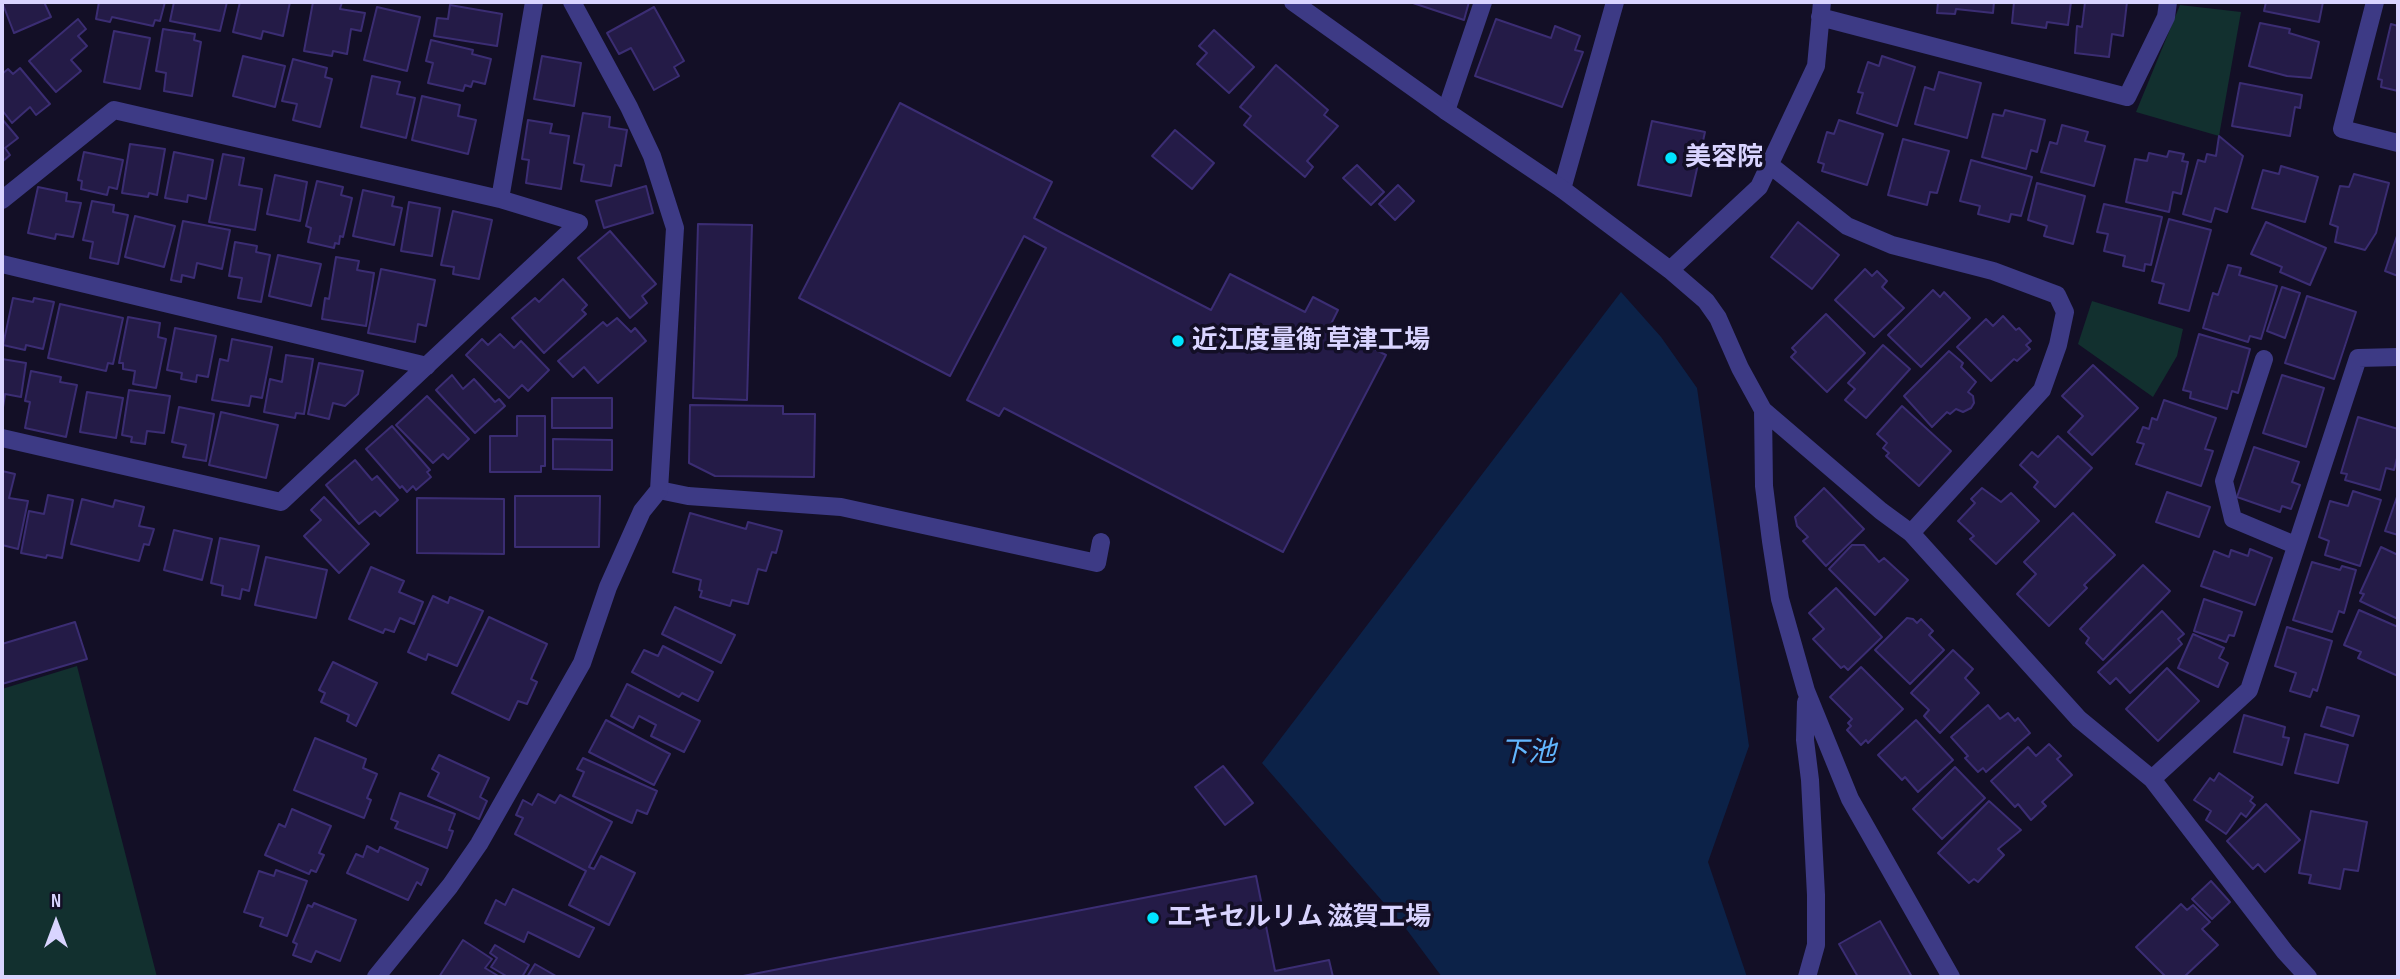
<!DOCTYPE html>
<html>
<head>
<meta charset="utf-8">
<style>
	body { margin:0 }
	#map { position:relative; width:2400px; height:979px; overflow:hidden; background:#130f26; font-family:"Sofia Sans Condensed",sans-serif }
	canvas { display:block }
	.frame { position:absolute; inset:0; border:4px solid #d9d4ff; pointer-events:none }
	.north { position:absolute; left:21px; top:888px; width:70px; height:70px; -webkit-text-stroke:5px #130f26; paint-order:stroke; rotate:0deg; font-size:19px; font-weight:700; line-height:28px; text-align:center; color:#d9d4ff }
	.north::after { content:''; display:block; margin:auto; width:24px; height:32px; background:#d9d4ff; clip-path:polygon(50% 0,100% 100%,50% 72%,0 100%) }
</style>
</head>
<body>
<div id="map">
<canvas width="2400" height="979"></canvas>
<div class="frame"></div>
<div class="north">N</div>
</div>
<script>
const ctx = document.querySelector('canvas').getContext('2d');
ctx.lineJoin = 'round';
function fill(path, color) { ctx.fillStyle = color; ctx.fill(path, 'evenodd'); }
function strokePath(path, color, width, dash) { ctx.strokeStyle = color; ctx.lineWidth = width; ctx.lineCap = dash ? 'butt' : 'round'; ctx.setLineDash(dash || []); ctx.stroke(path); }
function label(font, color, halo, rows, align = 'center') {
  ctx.font = font + ' "Sofia Sans Condensed","Noto Sans JP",sans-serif'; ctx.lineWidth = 7; ctx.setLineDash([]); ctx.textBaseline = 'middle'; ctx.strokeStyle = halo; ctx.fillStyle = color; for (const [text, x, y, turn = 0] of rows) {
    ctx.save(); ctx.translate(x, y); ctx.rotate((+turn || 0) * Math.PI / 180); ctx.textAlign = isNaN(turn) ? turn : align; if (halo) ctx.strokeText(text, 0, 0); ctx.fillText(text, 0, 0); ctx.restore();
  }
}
const green = new Path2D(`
	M2180,5L2241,12L2219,136L2136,112Z
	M2092,301L2183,329L2177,356L2153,397L2078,344Z
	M77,666L157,977H2V689Z`);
const water = new Path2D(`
	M1621,292L1661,337L1697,388L1749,746L1708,862L1747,977H1442L1404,926L1262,763Z`);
const building = new Path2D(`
	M2,2H44L51,17L14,33Z
	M99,2L112,3L165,2L160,21L155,20L153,26L112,17L110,22L96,19Z
	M174,2H227L220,31L170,21Z
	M240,2H290L283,36L263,31L261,39L233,32Z
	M313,2H342L340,9L365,13L361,31L351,29L347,54L333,51L332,56L304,51Z
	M1410,2H1469L1464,20Z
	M1938,2H1994L1993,13L1956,9L1955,14L1937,13Z
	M2014,2H2071L2068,25L2047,22L2046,28L2012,23Z
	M2085,2H2127L2123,36L2112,34L2109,57L2075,53L2077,26L2082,27Z
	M2266,2H2323L2319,22L2264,11Z
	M450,5L502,14L497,46L434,36L437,18L448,19Z
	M377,7L420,17L407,71L364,60Z
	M654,7L684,61L674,67L679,76L654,90L631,48L619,54L607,33Z
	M78,19L86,29L78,36L87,46L71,60L81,71L56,92L29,61Z
	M1496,19L1551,38L1555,26L1580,36L1575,50L1583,52L1562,107L1475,76Z
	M2260,23L2290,29L2289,33L2319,42L2311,78L2287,76L2249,66Z
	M2391,24L2398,26V91L2381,87L2382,80L2378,79Z
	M163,29L195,34L194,40L201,42L192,96L164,91L166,73L156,71Z
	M1214,30L1254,67L1229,93L1197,64L1207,53L1199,46Z
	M114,31L150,38L140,89L104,82Z
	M431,40L473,50L472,54L491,59L485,84L473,81L471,87L465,85L463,91L428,83L433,63L426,61Z
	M243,56L285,66L275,107L233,96Z
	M542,56L581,63L574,106L534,99Z
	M1882,56L1915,67L1897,126L1857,113L1863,93L1858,92L1868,62L1879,66Z
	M293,59L327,68L325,77L332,79L320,127L293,120L297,104L282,101Z
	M1276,65L1328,110L1324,115L1338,126L1307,161L1313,167L1305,177L1244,125L1251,116L1240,107Z
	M20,68L50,104L36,115L30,107L12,123L2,110V74L8,69L13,74Z
	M1939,72L1981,83L1967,138L1915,124L1925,87L1934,90Z
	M372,76L400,82L397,94L415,98L406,138L361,127Z
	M2240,83L2302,95L2300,108L2295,107L2290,136L2232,126Z
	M422,96L460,105L458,116L476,120L468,154L412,140Z
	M900,103L1052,182L1034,218L1060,232L1211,310L1230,274L1305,312L1313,297L1338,310L1330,326L1386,355L1283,552L1004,408L999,416L967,400L1046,248L1024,236L950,376L799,298Z
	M2005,110L2045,120L2037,152L2031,150L2026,169L1982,157L1993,114L2003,116Z
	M583,113L610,117L609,127L627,130L621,166L615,165L611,186L581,181L584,165L574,163Z
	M2,119L18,138L5,148L10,155L2,162Z
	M528,120L552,124L550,133L569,136L561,189L526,183L529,160L522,159Z
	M1839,120L1883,134L1867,185L1822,171L1824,164L1818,162L1827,132L1834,134Z
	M1652,121L1705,132L1691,196L1638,185Z
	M2062,125L2088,132L2085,141L2105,146L2094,186L2041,172L2050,142L2057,144Z
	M1175,130L1214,163L1192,189L1152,156Z
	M2219,136L2243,156L2227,212L2215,208L2211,222L2183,214L2198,160L2205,162L2207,154L2216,156Z
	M1903,139L1949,151L1937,193L1930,192L1927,205L1888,195Z
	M130,144L165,149L157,195L149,193L148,197L122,193Z
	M2169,151L2184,154L2182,161L2188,162L2181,194L2173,192L2169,212L2126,202L2135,159L2147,161L2149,153L2167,157Z
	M84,152L123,160L117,189L109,187L107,195L81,189L82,181L78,180Z
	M174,152L213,160L206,199L188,195L187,202L165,198Z
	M223,154L244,158L239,185L262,189L255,230L209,222Z
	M1971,160L2032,177L2021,216L2011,214L2009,222L1978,214L1980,206L1960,201Z
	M1357,165L1384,192L1371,205L1343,178Z
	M2281,166L2318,177L2305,222L2252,208L2263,170L2279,174Z
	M2354,174L2389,183L2376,233L2365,250L2335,242L2338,227L2330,224L2340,186L2349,187Z
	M275,175L307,182L300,221L267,214Z
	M317,181L343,187L341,195L352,198L343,237L340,236L339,244L335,243L334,248L308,242L311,228L306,226Z
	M2037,183L2085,196L2073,244L2044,236L2047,226L2028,220Z
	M1398,185L1414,201L1395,220L1379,204Z
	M646,186L653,213L604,228L596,201Z
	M38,187L67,193L66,201L81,203L73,237L56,234L55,239L28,233Z
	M363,190L394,197L392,206L402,208L394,245L353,236Z
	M92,201L114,205L113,212L128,215L118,264L90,258L93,242L83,240Z
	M409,202L440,208L432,256L401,251Z
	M2104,204L2162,217L2151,265L2145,264L2144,271L2123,266L2125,256L2104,251L2108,234L2097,232Z
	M453,211L492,220L479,279L453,274L454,267L441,265Z
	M135,216L175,226L164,267L125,257Z
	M2169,219L2211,230L2189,311L2159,303L2164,284L2152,281Z
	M183,221L230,230L222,269L197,263L194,278L182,275L181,282L171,280Z
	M1798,222L1839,255L1812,289L1771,257Z
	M2266,222L2326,248L2310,285L2280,272L2282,267L2251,254Z
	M698,224L752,225L747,400L693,398Z
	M610,231L656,284L642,296L647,303L630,318L578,258Z
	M2398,233V276L2385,271Z
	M235,242L257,246L256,252L270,255L261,302L238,298L242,278L229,276Z
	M278,255L321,264L311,306L269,296Z
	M336,257L359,261L357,270L374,273L366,326L322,319L325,298L329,299Z
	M2228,265L2241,268L2239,275L2277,286L2261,339L2250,336L2248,342L2203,328L2213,293L2218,295Z
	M381,269L435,280L426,326L418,324L415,342L368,333Z
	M1865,269L1872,276L1877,271L1887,281L1882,287L1904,308L1874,337L1835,300Z
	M563,279L587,305L582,310L586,314L544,353L512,318L535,298L539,302Z
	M2282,287L2300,293L2285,338L2267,331Z
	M1933,290L1940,297L1944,292L1970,318L1921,367L1888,335Z
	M2307,296L2356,312L2334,379L2285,363Z
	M13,298L33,302L34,298L54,302L43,349L26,345L25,350L3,345Z
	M60,304L123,318L113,364L108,363L106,371L48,358Z
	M1826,314L1865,353L1827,392L1791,357L1796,352L1792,348Z
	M2003,316L2016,330L2019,328L2031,341L2026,345L2030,349L2017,361L2014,359L1991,381L1957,347L1986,319L1993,326Z
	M128,317L160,323L158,337L166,339L156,388L133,384L135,371L123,369V363H119Z
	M617,318L631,332L635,328L646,341L598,383L584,367L573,377L558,361L603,322L607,326Z
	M175,328L216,336L208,377L197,375L196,382L181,379L182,373L167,370Z
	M500,334L514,348L521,341L549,370L528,391L522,385L509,398L466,355L482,339L488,345Z
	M2199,334L2250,349L2238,393L2232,391L2227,409L2190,398L2191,392L2183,390Z
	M232,339L272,347L262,398L251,396L249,406L212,400L220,359L228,361Z
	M1883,345L1910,369L1866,418L1845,400L1855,389L1848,383Z
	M1949,351L1963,363L1961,367L1976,382L1968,392L1973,396L1974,403L1971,408L1963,412L1956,409L1950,414L1947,412L1932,427L1904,396Z
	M286,355L313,359L304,414L296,413L295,418L264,412L270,379L282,382Z
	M2,359L26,363L21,397L5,394L2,414Z
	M319,363L363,371L358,394L345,406L333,403L329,419L308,414Z
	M2093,365L2138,408L2092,455L2068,432L2083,416L2062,396Z
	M31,371L61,377L60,382L77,385L66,437L25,428L30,402L25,401Z
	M452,375L463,389L474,379L495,402L499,399L505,406L475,433L436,390Z
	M2282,375L2324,388L2306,447L2263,433Z
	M129,390L170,396L164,433L147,431L145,444L131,442L132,437L122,435Z
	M87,392L123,398L116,438L80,432Z
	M427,396L469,439L448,459L443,454L433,463L396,425Z
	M552,398H612V428H552Z
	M2164,400L2216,418L2205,449L2213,451L2201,486L2136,464L2144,444L2137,442L2143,427L2149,429L2152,418L2157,420Z
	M690,405L783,406V414H815L814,477L715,476L689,463Z
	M1902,406L1951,451L1919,486L1886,456L1889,453L1883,448L1887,443L1877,434Z
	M179,407L214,414L206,461L183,457L186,445L172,442Z
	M221,412L278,425L266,478L209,465Z
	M517,416H545V466H541V472H490V436H517Z
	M2358,417L2398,429V454L2394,470L2386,468L2380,490L2345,480L2347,474L2341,473Z
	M392,426L430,470L427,472L431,477L416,490L413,486L407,492L402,486L400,488L366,449Z
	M2058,436L2092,468L2055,507L2034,487L2038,482L2020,465L2032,452L2038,457Z
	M553,439L612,440V470L553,469Z
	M2254,447L2299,462L2292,482L2300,485L2291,509L2282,506L2280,512L2237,497Z
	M355,460L372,480L377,476L398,500L380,516L375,511L359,524L326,485Z
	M2,471L15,474L9,498L28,501L18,549L2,545Z
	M1824,488L1864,529L1826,566L1803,541L1808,537L1797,526L1795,517Z
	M1982,488L2001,502L2011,493L2039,521L1996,564L1970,539L1974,536L1958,521L1975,503L1971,499Z
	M2353,491L2381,500L2360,566L2325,555L2329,541L2319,537L2330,501L2348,506Z
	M2167,492L2210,507L2199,537L2156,522Z
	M2398,494V535L2385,531Z
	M48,495L73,500L62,558L47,555L46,558L21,553L29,511L44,514Z
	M515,496H600L599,547H515Z
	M324,497L369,544L339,573L304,536L321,520L311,510Z
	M417,498L504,499V554L417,553Z
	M82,499L113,507L115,500L144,507L139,526L154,529L149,545L144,544L139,561L71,544Z
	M690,513L746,529L748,522L782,531L776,553L772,552L766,571L758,569L748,604L732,600L730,606L700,597L702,591L699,590L701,580L673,572Z
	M2073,513L2115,555L2084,585L2087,588L2049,626L2017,594L2036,574L2024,562Z
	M174,530L212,539L202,580L164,570Z
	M220,538L259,546L249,591L242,589L240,599L222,595L223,586L211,583Z
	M1852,545H1864L1879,562L1884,558L1908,580L1875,615L1829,569Z
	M2381,547L2398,555V619L2360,601L2364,594L2360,593Z
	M2250,549L2272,558L2255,605L2201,586L2214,551L2229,557L2231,550L2248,556Z
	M266,557L327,570L316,618L255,605Z
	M2312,562L2340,570L2342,566L2356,570L2344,613L2339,611L2332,632L2293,620Z
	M2143,565L2170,591L2103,660L2086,643L2089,638L2080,629Z
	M371,567L404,581L399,592L423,602L414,624L400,618L394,632L385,629L383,633L349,619Z
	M1836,588L1882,637L1848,670L1844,666L1841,668L1813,639L1824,629L1809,613Z
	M433,596L448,603L450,597L483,611L457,666L428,654L426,660L408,652Z
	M2204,599L2242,612L2234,636L2229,635L2226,642L2194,631Z
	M675,607L735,635L721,663L662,634Z
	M2359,610L2398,627V676L2358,658L2361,652L2344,645Z
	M2162,611L2184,634L2178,639L2182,644L2130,693L2116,678L2110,684L2098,672Z
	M489,617L547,644L531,679L537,682L527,704L518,701L509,720L452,693Z
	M1907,618L1913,619L1917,623L1921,619L1933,631L1929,635L1944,650L1910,684L1875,650Z
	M75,622L87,659L2,684V644Z
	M2287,627L2332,641L2317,691L2313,689L2310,697L2290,691L2296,673L2275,666Z
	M2193,634L2224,648L2219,658L2228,663L2218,687L2178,668Z
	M663,646L713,672L698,701L682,693L679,697L632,672L644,650L658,656Z
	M1953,650L1973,669L1965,678L1979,693L1940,733L1924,716L1929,710L1911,693Z
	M333,662L377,683L356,726L347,721L349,715L321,702L325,693L319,690Z
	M1861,667L1903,709L1868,743L1866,740L1861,745L1847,730L1851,726L1848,723L1852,719L1830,697Z
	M2167,668L2199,701L2158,741L2126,709Z
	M627,684L700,721L684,752L651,736L656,725L639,716L633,728L611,716Z
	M1988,705L2000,719L2008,713L2015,721L2018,718L2030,733L1986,772L1983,768L1978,772L1965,758L1968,756L1951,737Z
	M2327,707L2359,716L2353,736L2321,726Z
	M2244,715L2285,727L2283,737L2289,738L2282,765L2234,752Z
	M606,720L670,754L654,785L589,752Z
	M1916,720L1953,760L1918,792L1905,777L1902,780L1878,755Z
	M2305,734L2348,745L2338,783L2295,773Z
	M315,738L366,759L363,768L377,774L367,798L371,800L364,818L294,790Z
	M2049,744L2061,756L2057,759L2072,775L2042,802L2046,806L2031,820L2018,804L2015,807L1991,781L2028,747L2036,756Z
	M439,755L489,778L480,797L487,801L479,819L428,796L439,773L432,769Z
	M583,758L657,791L647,814L637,810L632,823L573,796L584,772L577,769Z
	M1223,766L1253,803L1225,825L1195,787Z
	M1955,767L1985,798L1942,839L1913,809Z
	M2219,773L2253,797L2250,801L2255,805L2246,817L2241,813L2226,834L2206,820L2211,811L2194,800L2210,778L2214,781Z
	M400,793L455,814L449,830L453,831L447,848L395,828L398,822L391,819Z
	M538,794L555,803L560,795L612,822L589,867L594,869L601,856L635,873L609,925L569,905L586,871L515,834L523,818L516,815L523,800L532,805Z
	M1989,801L2021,830L1998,849L2004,855L1978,882L1974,879L1969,883L1938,853Z
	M2266,804L2300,840L2265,872L2258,864L2253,869L2227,841Z
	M292,809L331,826L319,853L324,855L316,872L311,870L309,874L265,855L279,824L285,827Z
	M2311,811L2367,822L2358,871L2344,869L2340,889L2309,883L2311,875L2299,873Z
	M367,846L378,852L380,847L428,869L421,885L417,882L408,900L347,873L356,854L363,857Z
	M276,870L307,881L287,936L260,926L263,918L244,912L259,871L274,876Z
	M1256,876L1275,971L1329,960L1333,977H738Z
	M2211,881L2230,902L2212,919L2192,899Z
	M513,889L594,928L579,957L528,932L524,942L485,923L496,900L505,905Z
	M314,903L356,920L340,961L316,951L311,962L293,955L297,944L293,942L308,905L312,907Z
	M2181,904L2187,910L2193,905L2210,922L2202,929L2218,945L2184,977H2166L2136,947Z
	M1880,921L1912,977H1858L1839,944Z
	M463,940L492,959L485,968L500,977H439Z
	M495,945L529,965L522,977H508L491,967L497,958L490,953Z
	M535,964L556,976L555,977H527Z`);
const service = new Path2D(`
	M1446,111L1483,2
	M1562,189L1615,2
	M659,490L688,496L841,507L1097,563L1101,542`);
const minor = new Path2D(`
	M1293,2L1446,111L1562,189L1670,270L1706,301L1718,318L1740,368L1763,410L1881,511L1911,533L2079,719L2152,779L2285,952L2308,977
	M2375,2L2342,129L2398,143
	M1820,17L2127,97L2166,17L2168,2
	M1770,165L1847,226L1892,245L1993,271L2057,295L2065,312L2058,345L2042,390L1911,533
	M500,199L534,2
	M2,200L114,110L500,199L579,223L281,502L2,438
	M2,264L427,366
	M1670,270L1759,187L1816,66L1822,2
	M2264,359L2224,481L2233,519L2295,545
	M1763,410L1764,486L1771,541L1780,599L1806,691L1850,799L1951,977
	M1806,702L1805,740L1810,780L1816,895V945L1807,977
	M2152,779L2249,690L2358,358L2398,357
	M376,977L450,886L479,844L582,663L608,587L642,511L659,490L675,228L652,156L629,107L572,2`);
const markers = [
	[1671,158,7,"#00e5ff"],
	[1178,341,7,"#00e5ff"],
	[1153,918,7,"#00e5ff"]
];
const poiNames = [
	["美容院",1685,158],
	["近江度量衡 草津工場",1192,341],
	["エキセルリム 滋賀工場",1167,918]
];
const waterNames = [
	["下池",1528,754]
];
fill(green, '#12302f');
fill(water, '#0c2248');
fill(building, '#241b47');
strokePath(building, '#3b2d73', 2);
strokePath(service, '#3d3a85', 18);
strokePath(minor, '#3d3a85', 18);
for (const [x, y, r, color] of markers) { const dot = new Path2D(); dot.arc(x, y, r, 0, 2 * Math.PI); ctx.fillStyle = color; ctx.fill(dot); strokePath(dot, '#130f26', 2.5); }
label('bold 26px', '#d9d4ff', '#130f26', poiNames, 'left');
label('italic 28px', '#62b6ff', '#130f26', waterNames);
</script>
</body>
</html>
